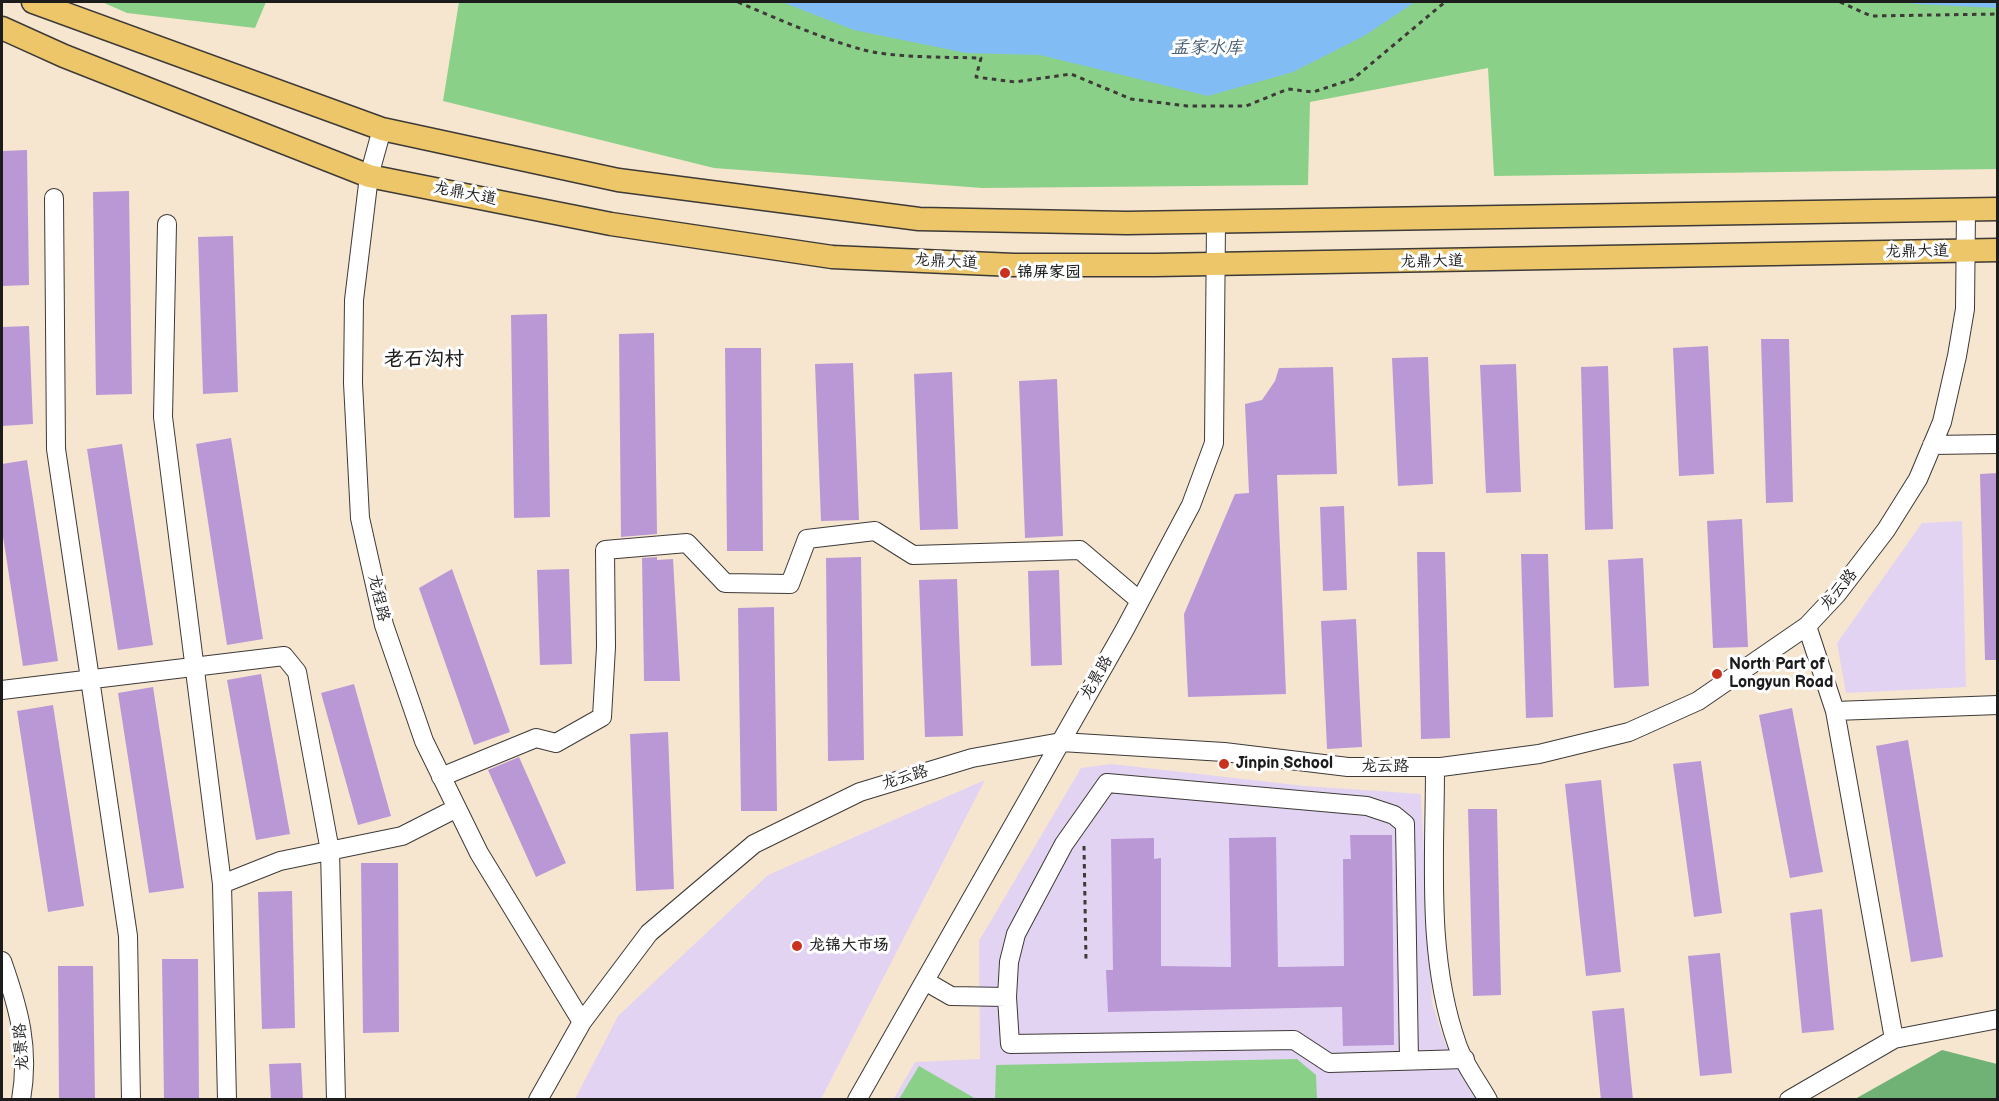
<!DOCTYPE html>
<html>
<head>
<meta charset="utf-8">
<style>
	body { margin:0 }
	#map { position:relative; width:1999px; height:1101px; overflow:hidden; background:#f6e6d0; font-family:"Balsamiq Sans",sans-serif }
	canvas { display:block }
	.frame { position:absolute; inset:0; border:3px solid #1c1c1c; pointer-events:none }
</style>
</head>
<body>
<div id="map">
<canvas width="1999" height="1101"></canvas>
<div class="frame"></div>
</div>
<script>
const ctx = document.querySelector('canvas').getContext('2d');
ctx.lineJoin = 'round';
function fill(path, color) { ctx.fillStyle = color; ctx.fill(path, 'evenodd'); }
function strokePath(path, color, width, dash) { ctx.strokeStyle = color; ctx.lineWidth = width; ctx.lineCap = dash ? 'butt' : 'round'; ctx.setLineDash(dash || []); ctx.stroke(path); }
function label(font, color, halo, rows, align = 'center') {
  ctx.font = font + ' "Balsamiq Sans","LXGW WenKai TC",sans-serif'; ctx.lineWidth = 6; ctx.setLineDash([]); ctx.textBaseline = 'middle'; ctx.strokeStyle = halo; ctx.fillStyle = color; for (const [text, x, y, turn = 0] of rows) {
    ctx.save(); ctx.translate(x, y); ctx.rotate((+turn || 0) * Math.PI / 180); ctx.textAlign = isNaN(turn) ? turn : align; if (halo) ctx.strokeText(text, 0, 0); ctx.fillText(text, 0, 0); ctx.restore();
  }
}
const built = new Path2D(`
	M1962,521L1966,687L1846,693L1837,643L1922,523Z
	M1111,764L1305,786L1421,794L1432,1003L1445,1043L1476,1099L893,1100L915,1062L980,1059L979,941L1081,768Z
	M985,780L821,1099H575L618,1016L768,875Z`);
const green = new Path2D(`
	M102,2H266L255,28L127,13Z
	M459,2H1997V169L1494,176L1488,68L1310,102L1308,185L982,188L714,168L443,101Z
	M1297,1059L1316,1075L1317,1099H990H995L996,1065Z
	M919,1066L976,1099H899Z`);
const forest = new Path2D(`
	M1942,1050L1997,1064V1099H1855Z`);
const water = new Path2D(`
	M782,2H1415L1364,36L1293,72L1208,96L1040,55L966,53L854,30Z
	M1904,2H1997V8L1916,4Z`);
const building = new Path2D(`
	M27,150L29,285L2,286V151Z
	M129,191L132,394L96,395L93,192Z
	M233,236L238,392L203,394L198,237Z
	M547,314L550,517L514,518L511,315Z
	M29,326L33,424L2,426V327Z
	M654,333L657,534L621,537L619,334Z
	M1761,339H1789L1793,502L1766,503Z
	M1708,346L1714,474L1679,476L1673,348Z
	M725,348H761L763,551H727Z
	M1428,357L1433,484L1398,486L1392,358Z
	M853,363L859,520L821,521L815,364Z
	M1516,364L1521,492L1486,493L1480,365Z
	M1608,366L1613,529L1585,530L1581,367Z
	M1333,367L1337,474L1277,475L1286,694L1188,697L1184,614L1235,494L1249,493L1245,404L1262,400L1275,381L1279,368Z
	M952,372L958,529L920,530L914,374Z
	M1057,379L1063,536L1025,538L1019,381Z
	M231,438L263,639L227,645L196,444Z
	M122,444L153,645L118,650L87,449Z
	M27,460L58,661L23,666L2,530V464Z
	M1998,473V660H1985L1980,474Z
	M1344,506L1347,590L1323,591L1320,507Z
	M1742,519L1748,647L1713,648L1707,521Z
	M1417,552H1445L1450,738L1421,739Z
	M1521,554H1548L1553,717L1526,718Z
	M657,557V560L673,559L680,681H644L642,558Z
	M861,557L864,760L828,761L826,558Z
	M1643,558L1649,686L1614,688L1608,560Z
	M452,569L510,732L474,745L419,588Z
	M569,569L572,664L540,665L537,570Z
	M1059,570L1062,665L1031,666L1028,571Z
	M957,579L963,736L925,737L919,580Z
	M774,607L777,811H741L738,608Z
	M1356,619L1362,747L1327,749L1321,621Z
	M261,674L290,834L256,840L227,680Z
	M354,684L391,816L358,825L321,693Z
	M153,687L184,888L149,893L118,693Z
	M53,705L84,906L48,912L17,711Z
	M1792,708L1823,872L1790,878L1759,715Z
	M668,732L674,889L636,891L630,734Z
	M1908,740L1943,957L1911,962L1876,746Z
	M519,757L566,863L536,877L488,770Z
	M1701,761L1722,913L1694,917L1673,764Z
	M1601,780L1621,972L1586,976L1565,784Z
	M1468,809H1497L1501,995L1473,996Z
	M1350,835H1392L1394,1045L1343,1046L1342,1007L1108,1012L1106,970H1113L1111,839L1154,838V859L1161,858V966L1231,967L1229,838L1276,837L1278,967L1344,966L1343,859H1351Z
	M361,863H398L399,1032L363,1033Z
	M292,891L295,1028L262,1029L258,892Z
	M1822,909L1834,1030L1802,1033L1790,913Z
	M1720,953L1732,1073L1700,1076L1688,956Z
	M162,959H198L199,1100H164Z
	M58,966H93L95,1100H59Z
	M1624,1008L1633,1100H1601L1592,1011Z
	M301,1063L303,1100H271L269,1064Z`);
const path = new Path2D(`
	M738,2C778,19 818,37 860,49C891,58 947,57 981,58L976,77L1015,82L1071,74L1131,99L1187,106H1246L1288,89L1313,92L1353,79L1445,2
	M1840,2L1871,16L1998,14
	M1084,846L1086,960`);
const minor = new Path2D(`
	M382,129L369,176L354,300L353,383L360,518L384,625L424,741L479,853L582,1022
	M54,198L56,449L128,936L131,1100
	M167,224L163,417L222,884L227,1100
	M1932,445L1998,444
	M1807,626L1835,711L1894,1039
	M2,690L284,656L297,672L330,851L336,1100
	M1835,711L1998,705
	M1435,767C1435,859 1426,956 1457,1044C1463,1063 1478,1082 1488,1100
	M441,777L536,738L556,743L602,717L606,647L605,550L687,543L725,583L790,584L807,539L875,531L913,555L1080,550L1140,601
	M222,884L280,861L402,836L457,808
	M2,961C19,1009 30,1048 21,1100
	M925,981L951,996L1007,997L1010,1044L1294,1040L1329,1063L1465,1059
	M1007,997L1009,962L1016,934L1064,844L1107,783L1367,806L1394,815L1405,824L1409,1060
	M538,1100L582,1022L649,933L754,844L860,792L972,758L1061,742L1224,752L1348,767H1441L1539,754L1629,732L1698,701L1807,626L1837,594L1886,530L1918,479L1942,422L1957,356L1965,309L1966,210
	M857,1100L1125,629L1191,505L1214,443L1216,222
	M1789,1100L1894,1039L1998,1019`);
const major = new Path2D(`
	M33,2L382,129L618,180L919,219L1127,223L1998,209
	M2,28L64,56L369,176L611,224L832,257L1014,265H1155L1998,250`);
const markers = [
	[1005,273,6,"#c8321e"],
	[1717,674,6,"#c8321e"],
	[1224,764,6,"#c8321e"],
	[797,946,6,"#c8321e"]
];
const streetNames = [
	["龙鼎大道",465,194,11],
	["龙鼎大道",1917,252,-1],
	["龙鼎大道",946,262,3],
	["龙鼎大道",1432,262,-1],
	["龙云路",1839,590,-50],
	["龙程路",378,598,77],
	["龙景路",1097,678,-60],
	["龙云路",1385,767],
	["龙云路",905,778,-17],
	["龙景路",22,1047,-94]
];
const poiNames = [
	["锦屏家园",1017,273],
	["North Part of",1729,665],
	["Longyun Road",1729,683],
	["Jinpin School",1236,764],
	["龙锦大市场",809,946]
];
const waterNames = [
	["孟家水库",1207,48]
];
const quarterNames = [
	["老石沟村",424,360]
];
fill(built, '#e3d3f2');
fill(green, '#8bd089');
fill(forest, '#70b275');
fill(water, '#81bdf4');
fill(building, '#ba98d6');
strokePath(minor, '#3d3a37', 20);
strokePath(major, '#3d3a37', 25);
strokePath(path, '#3d3a37', 3, [4.5, 4.5]);
strokePath(minor, '#fff', 18);
strokePath(major, '#ecc669', 22);
for (const [x, y, r, color] of markers) { const dot = new Path2D(); dot.arc(x, y, r, 0, 2 * Math.PI); ctx.fillStyle = color; ctx.fill(dot); strokePath(dot, '#fff', 2); }
label('16px', '#1c1c1c', '#fff', streetNames);
label('bold 16px', '#1c1c1c', '#fff', poiNames, 'left');
label('italic 18px', '#445c72', '#fff', waterNames);
label('bold 20px', '#1c1c1c', '#fff', quarterNames);
</script>
</body>
</html>
